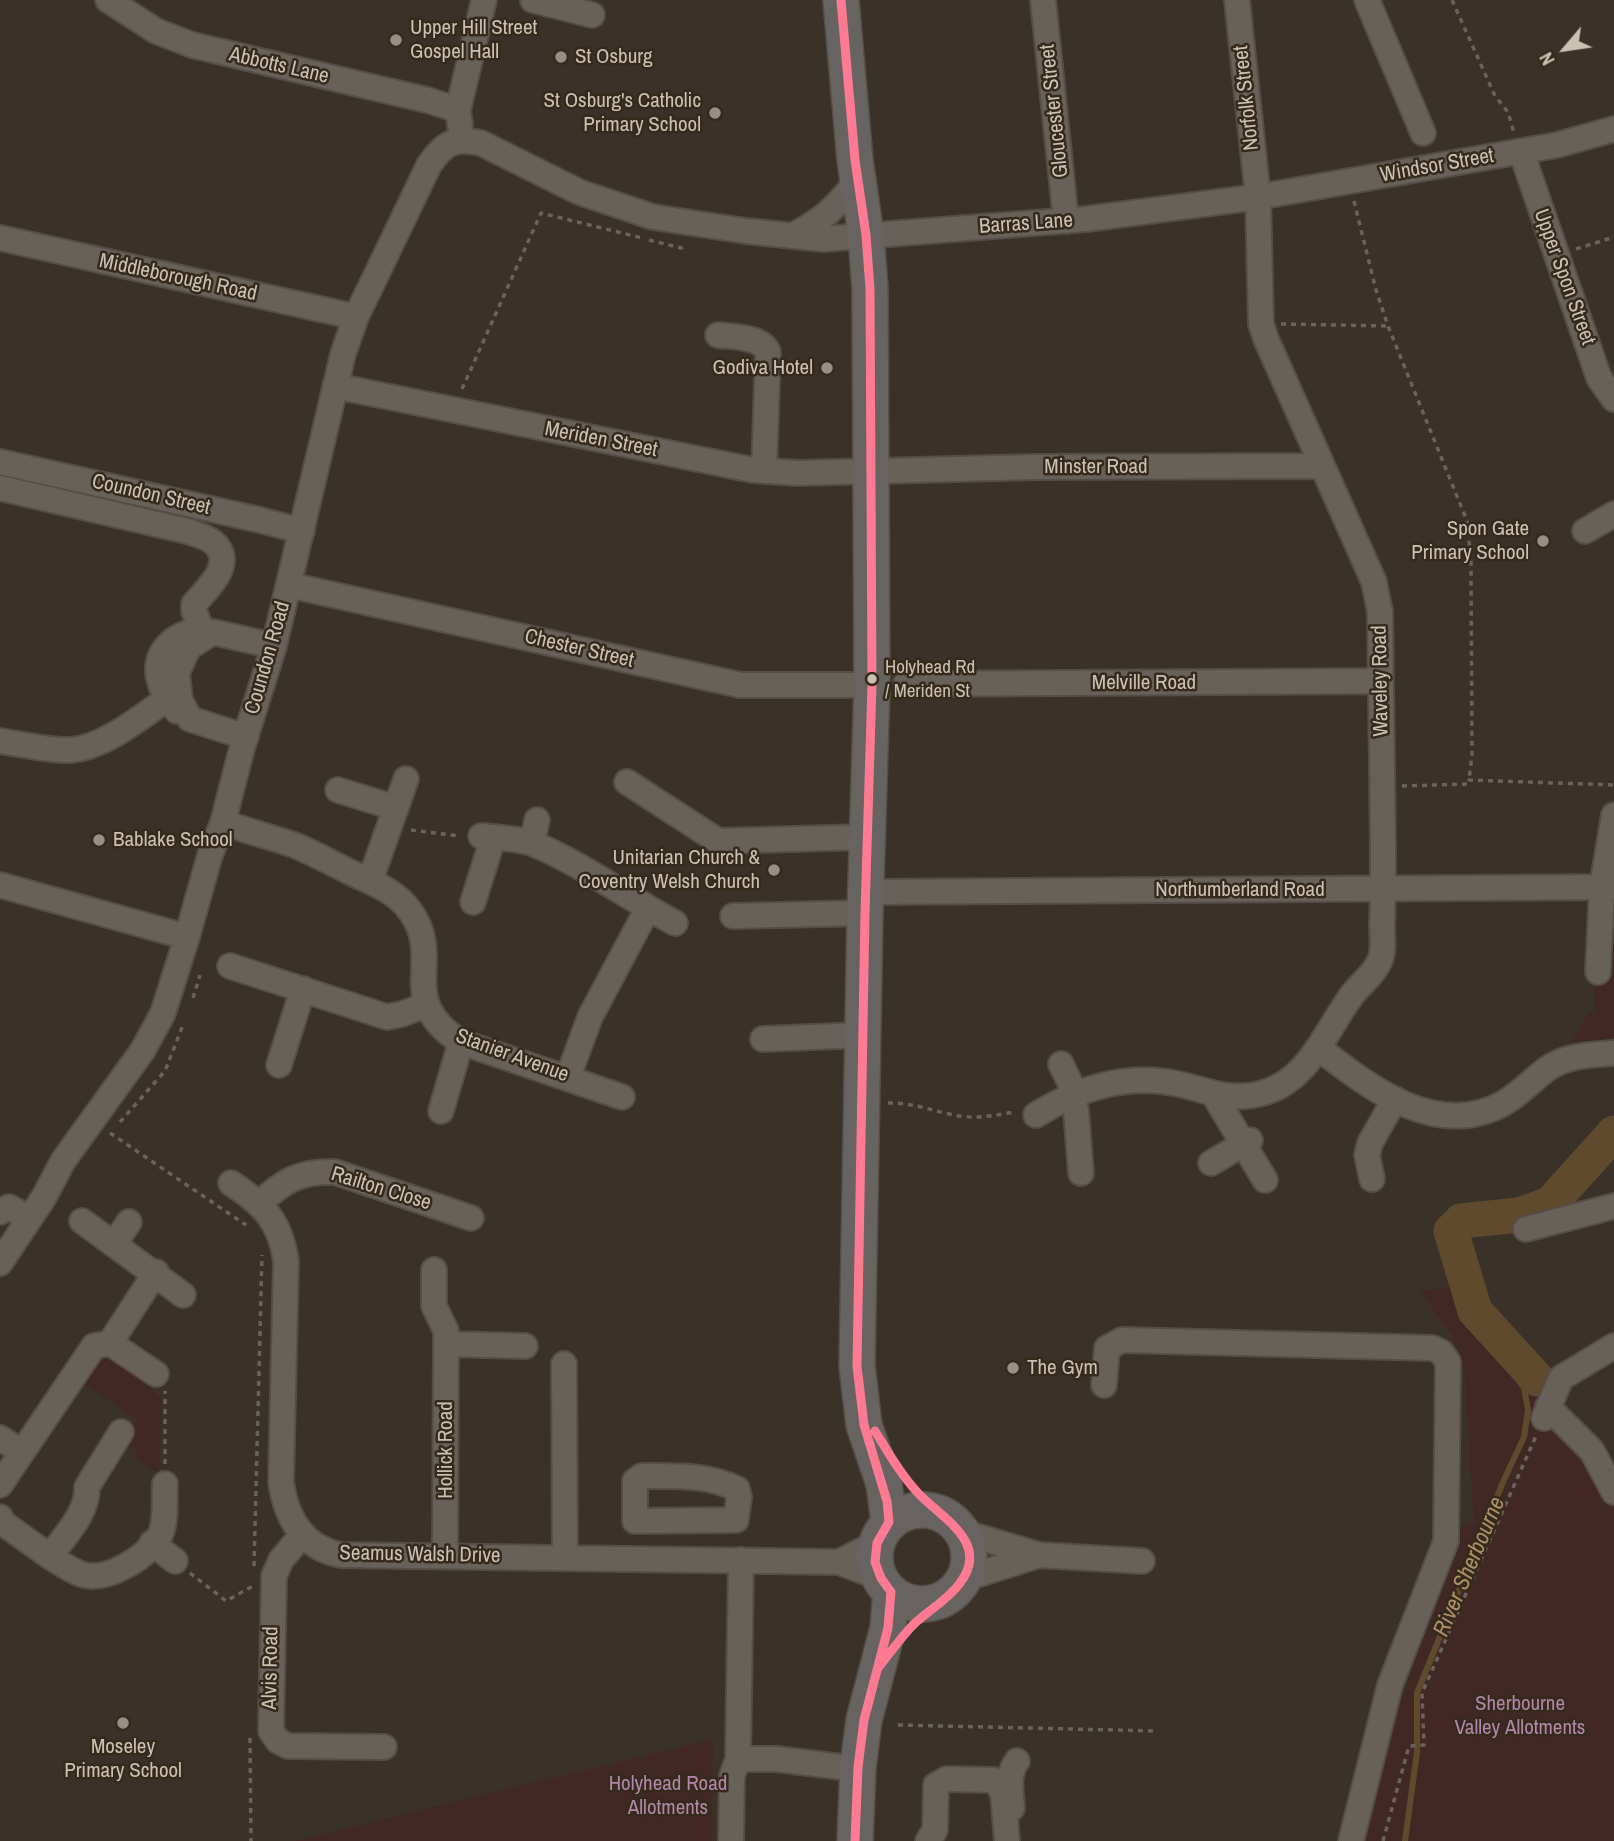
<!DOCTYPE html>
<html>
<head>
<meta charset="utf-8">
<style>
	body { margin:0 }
	#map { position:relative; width:1614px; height:1841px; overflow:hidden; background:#3a3229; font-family:"Archivo Narrow",sans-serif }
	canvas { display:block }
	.north { position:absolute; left:1530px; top:14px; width:70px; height:70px; -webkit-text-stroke:5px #352a1b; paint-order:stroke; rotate:241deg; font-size:19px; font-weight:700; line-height:28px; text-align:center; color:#cbc1b3 }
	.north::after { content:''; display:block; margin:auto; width:24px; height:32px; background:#cbc1b3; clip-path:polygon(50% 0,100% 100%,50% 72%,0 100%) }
</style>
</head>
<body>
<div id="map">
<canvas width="1614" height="1841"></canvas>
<div class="north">N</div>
</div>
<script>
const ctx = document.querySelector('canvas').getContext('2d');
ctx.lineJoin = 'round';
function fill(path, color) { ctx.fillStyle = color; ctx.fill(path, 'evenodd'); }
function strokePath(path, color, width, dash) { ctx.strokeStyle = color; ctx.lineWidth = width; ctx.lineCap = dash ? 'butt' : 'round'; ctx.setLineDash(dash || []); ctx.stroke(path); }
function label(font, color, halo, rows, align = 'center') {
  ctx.font = font + ' "Archivo Narrow",sans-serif'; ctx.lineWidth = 5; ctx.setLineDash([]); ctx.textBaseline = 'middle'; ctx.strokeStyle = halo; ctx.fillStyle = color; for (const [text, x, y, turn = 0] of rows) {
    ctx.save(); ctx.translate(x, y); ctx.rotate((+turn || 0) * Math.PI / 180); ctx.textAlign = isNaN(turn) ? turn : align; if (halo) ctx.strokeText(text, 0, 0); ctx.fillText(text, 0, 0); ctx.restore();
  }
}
const green = new Path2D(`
	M1614,904V1037L1570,1044L1589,1012L1596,1015L1593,979L1609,906Z
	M1478,1283L1485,1308L1539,1375L1547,1429L1571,1445L1614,1481V1841H1366L1390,1733L1461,1526L1474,1524L1464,1364L1452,1335L1420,1291Z
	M103,1359H112L161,1397L159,1473L134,1458L138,1452L123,1442L138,1420L84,1384Z
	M713,1739L712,1841H294Z`);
const stream = new Path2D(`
	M1405,1841L1417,1752V1693L1503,1482L1524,1437L1528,1410L1524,1388L1512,1371L1477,1333L1474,1323L1475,1311`);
const river = new Path2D(`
	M1537,1379L1475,1311L1451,1231L1461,1221L1519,1215L1550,1204L1614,1133`);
const path = new Path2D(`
	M1452,0L1495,96L1508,112L1514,133
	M1354,201L1376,290L1388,326L1467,521L1471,560L1472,755L1469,780
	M649,240L681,248L685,245
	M1576,249L1614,237
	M1281,324L1388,326
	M462,389L541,213L642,238
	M1402,786L1469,784V780L1614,785
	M411,830L459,836
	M193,998L200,975
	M888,1103C912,1102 935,1112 959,1116C978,1119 996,1115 1014,1112
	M120,1122L165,1071L183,1025
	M110,1133L246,1225
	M165,1464V1391
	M254,1566L262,1255
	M190,1573L226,1601L253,1586
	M898,1725L1158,1731
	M250,1738L251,1841
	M1383,1841L1409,1746L1424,1745L1422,1693L1536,1436`);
const minor = new Path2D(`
	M108,0L156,31L192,45L427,100L458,110
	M533,0L592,15
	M1043,0L1066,221
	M1367,0L1423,133
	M460,125L458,110L484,0
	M1521,151L1599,378L1614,399
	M792,236C824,219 836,208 858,179
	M0,238L356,317
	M718,335C733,337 761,336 768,352L764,471
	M335,386L753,470L798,473L1035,467L1322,466
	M0,462L260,520L302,531
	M0,488L187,531C195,534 207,537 213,542C237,563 207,589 194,604V611L202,631
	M1585,531L1614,514
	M289,585L740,685H872
	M906,684L1381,681
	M177,711C159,691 148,663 171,642C179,635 192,630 203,631
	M246,737L190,719L180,700L177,673L188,648L213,632L274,646
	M0,741C22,744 48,751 71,750C105,747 139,718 167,699
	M627,782L718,841L867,837
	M338,790L396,808
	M223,822C246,831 271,837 294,845C314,853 333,864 352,873C373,883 396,891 410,911C446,960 393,999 461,1042L622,1097
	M481,836C498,838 519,838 534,844C584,865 628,898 675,923
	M532,843L537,820
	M370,881L406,779
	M0,885L187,937
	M866,892L1614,887
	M473,902L493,838
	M733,916L865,913
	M230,966L387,1017L402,1014L426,1005
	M1598,972L1602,887L1614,815
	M763,1039L863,1035
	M1320,1049C1371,1089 1438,1140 1504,1103C1520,1094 1532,1080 1547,1069C1567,1055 1590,1055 1614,1053
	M1061,1064L1075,1093
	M279,1065L303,989
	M568,1077L590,1017L648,908
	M1072,1095L1076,1110L1081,1173
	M1214,1095L1265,1180
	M441,1111L461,1042
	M1036,1115C1081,1087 1129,1072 1183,1085C1204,1090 1222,1098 1245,1096C1305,1092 1322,1036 1352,995C1361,983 1377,972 1381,957C1384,948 1382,936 1382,926C1383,899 1383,873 1383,846C1382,768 1381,690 1380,612L1374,582L1266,339L1261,324L1258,197L1237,0
	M1211,1163L1250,1140
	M1372,1179L1367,1155L1370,1143L1395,1099
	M231,1183C264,1205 280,1221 286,1261L281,1482C286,1518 303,1548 341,1555L839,1562L881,1578
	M259,1204C284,1180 300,1171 335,1172L471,1218
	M0,1212L9,1207L29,1218
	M82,1221L183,1295
	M1526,1229L1614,1206
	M114,1244L129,1222
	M0,1263L44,1197L63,1161L143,1050L163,1013L187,937L210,855L223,822L242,748L274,646L343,354L356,317L429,165C444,143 454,137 481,143L579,192L653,217L746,231L823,239L1086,219L1258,197L1557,145L1614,129
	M434,1270V1306L446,1331L445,1555
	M110,1343L156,1374
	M446,1344L525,1346
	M564,1364L565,1558
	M1104,1385L1107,1348L1122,1340L1432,1348L1441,1352L1448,1362L1446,1541L1390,1685L1351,1841
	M1548,1407L1592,1451L1614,1492
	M1544,1418L1561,1378L1614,1346
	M0,1438L22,1452
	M642,1476C673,1476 708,1474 737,1489L739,1497L736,1520L635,1521V1481Z
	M0,1485L94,1346L110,1343L156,1272
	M0,1517L4,1524C24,1537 61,1567 81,1574C106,1583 145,1558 159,1537C167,1524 164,1499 165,1484
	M962,1532L1039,1555L1142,1561
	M302,1535L281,1560L274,1576L271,1731L278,1741L288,1746L384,1747
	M152,1543L175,1561
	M51,1555C65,1535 88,1513 87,1487L121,1432
	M741,1560L738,1759H776L858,1769
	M839,1562L877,1543
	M964,1579L1039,1555
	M1012,1808C1011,1792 1007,1774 1017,1761
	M731,1841L732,1776L738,1759
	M928,1841L935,1830L936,1785L947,1779L995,1780L1003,1793L1007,1841`);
const highway = new Path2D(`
	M841,0L855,160L866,235L870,289L872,685L865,913L857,1366L864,1425L884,1484L889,1522
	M875 1557a47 47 0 1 1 94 0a47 47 0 1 1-94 0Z
	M855,1841L858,1767L864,1720L888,1628L891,1592`);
const bus1 = new Path2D(`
	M841,0L855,160L866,235L870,289L872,685L865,913L857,1366L864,1425L887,1501L889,1522L877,1543L875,1562L881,1578L891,1592L888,1628L864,1720L858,1767L855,1841
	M875,1431C888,1452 901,1475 918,1493C941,1518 991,1542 960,1583C948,1600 927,1611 912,1626C900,1639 889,1654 878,1668`);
const markers = [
	[396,40,7,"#988f83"],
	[561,57,7,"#988f83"],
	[715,113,7,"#988f83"],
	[827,368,7,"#988f83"],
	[1543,541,7,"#988f83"],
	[872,679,6,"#cbc1b3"],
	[99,840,7,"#988f83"],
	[774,870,7,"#988f83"],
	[1013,1368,7,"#988f83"],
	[123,1723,7,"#988f83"]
];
const busNames = [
	["Holyhead Rd",885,668],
	["/ Meriden St",885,692]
];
const poiNames = [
	["Upper Hill Street",410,28],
	["Gospel Hall",410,52],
	["St Osburg",575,57],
	["St Osburg's Catholic",701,101,"right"],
	["Primary School",701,125,"right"],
	["Godiva Hotel",813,368,"right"],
	["Spon Gate",1529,529,"right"],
	["Primary School",1529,553,"right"],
	["Bablake School",113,840],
	["Unitarian Church &",760,858,"right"],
	["Coventry Welsh Church",760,882,"right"],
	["The Gym",1027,1368],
	["Moseley",123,1747,"center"],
	["Primary School",123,1771,"center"]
];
const streetNames = [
	["Abbotts Lane",279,66,13],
	["Norfolk Street",1247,98,-96],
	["Gloucester Street",1055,111,-96],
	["Windsor Street",1437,166,-10],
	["Barras Lane",1026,224,-4],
	["Upper Spon Street",1564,277,70],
	["Middleborough Road",178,278,12],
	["Meriden Street",601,440,11],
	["Minster Road",1096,467],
	["Coundon Street",151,495,13],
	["Chester Street",579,649,13],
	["Coundon Road",268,658,-74],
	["Waveley Road",1381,681,-91],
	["Melville Road",1144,683],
	["Northumberland Road",1240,890],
	["Stanier Avenue",512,1056,20],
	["Railton Close",381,1189,17],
	["Hollick Road",446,1450,-90],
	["Seamus Walsh Drive",420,1555,1],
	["Alvis Road",271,1668,-89]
];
const parkNames = [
	["Sherbourne",1520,1704],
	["Valley Allotments",1520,1728],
	["Holyhead Road",668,1784],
	["Allotments",668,1808]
];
const waterNames = [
	["River Sherbourne",1470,1567,-67]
];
fill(green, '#412825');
strokePath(stream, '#5f4a2e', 6);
strokePath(river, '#5f4a2e', 35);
strokePath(minor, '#544e47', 28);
strokePath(highway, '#554e46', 38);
strokePath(path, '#6a635d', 3.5, [5, 5]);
strokePath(minor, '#67615a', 24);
strokePath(highway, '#676360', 35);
strokePath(bus1, '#fe7a93', 9);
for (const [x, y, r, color] of markers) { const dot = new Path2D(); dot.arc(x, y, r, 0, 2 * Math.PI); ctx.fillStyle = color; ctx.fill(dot); strokePath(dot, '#352a1b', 2.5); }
label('19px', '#cbc1b3', '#352a1b', busNames, 'left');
label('21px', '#cbc1b3', '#352a1b', poiNames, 'left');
label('21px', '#cbc1b3', '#352a1b', streetNames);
label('21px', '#b186a9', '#352a1b', parkNames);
label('italic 23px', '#ad8e69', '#352a1b', waterNames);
</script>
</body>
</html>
